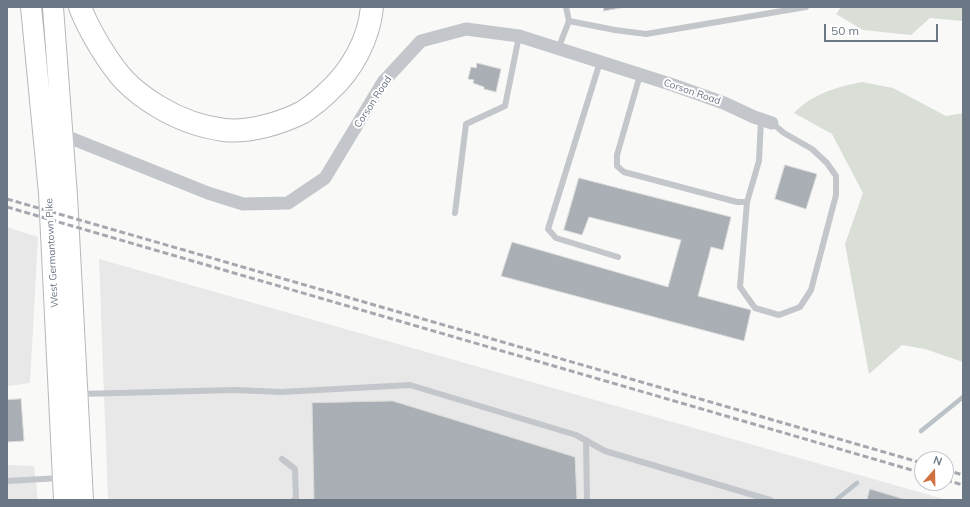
<!DOCTYPE html>
<html>
<head>
<meta charset="utf-8">
<style>
	body { margin:0 }
	#map { position:relative; width:970px; height:507px; overflow:hidden; background:#f9f9f7; font-family:Mulish,sans-serif }
	canvas { display:block }
	.frame { position:absolute; inset:0; border:8px solid #6c7785; pointer-events:none }
	.north { position:absolute; left:914px; top:451px; width:40px; height:40px; box-sizing:border-box; background:#fff; border:1px solid #c4c9ce; border-radius:50%; rotate:20deg; font-size:11px; font-weight:700; line-height:16px; text-align:center; color:#6c7785 }
	.north::after { content:''; display:block; margin:auto; width:14px; height:18px; background:#d1703f; clip-path:polygon(50% 0,100% 100%,50% 72%,0 100%) }
	.scale { position:absolute; left:824px; top:24px; width:114px; height:18px; box-sizing:border-box; border:2px solid #6c7785; border-top:0; padding-left:5px; font-size:12px; line-height:14px; white-space:nowrap; color:#6c7785; -webkit-text-stroke:3px #fff; paint-order:stroke }
</style>
</head>
<body>
<div id="map">
<canvas width="970" height="507"></canvas>
<div class="frame"></div>
<div class="north">N</div>
<div class="scale">50 m</div>
</div>
<script>
const ctx = document.querySelector('canvas').getContext('2d');
ctx.lineJoin = 'round';
function fill(path, color) { ctx.fillStyle = color; ctx.fill(path, 'evenodd'); }
function strokePath(path, color, width, dash) { ctx.strokeStyle = color; ctx.lineWidth = width; ctx.lineCap = dash ? 'butt' : 'round'; ctx.setLineDash(dash || []); ctx.stroke(path); }
function label(font, color, halo, rows, align = 'center') {
  ctx.font = font + ' Mulish,sans-serif'; ctx.lineWidth = 4; ctx.setLineDash([]); ctx.textBaseline = 'middle'; ctx.strokeStyle = halo; ctx.fillStyle = color; for (const [text, x, y, turn = 0] of rows) {
    ctx.save(); ctx.translate(x, y); ctx.rotate((+turn || 0) * Math.PI / 180); ctx.textAlign = isNaN(turn) ? turn : align; if (halo) ctx.strokeText(text, 0, 0); ctx.fillText(text, 0, 0); ctx.restore();
  }
}
const built = new Path2D(`
	M7,227L38,237L30,383L7,386Z
	M99,259L947,500H108Z
	M7,465L34,466L38,500H7Z`);
const green = new Path2D(`
	M841,7H963V21L930,18L911,35L863,30L836,14Z
	M862,82L893,88L946,116L963,113V362L925,349L902,345L869,374L845,244L863,193L832,134L794,113C812,94 837,87 862,82Z`);
const stream = new Path2D(`
	M921,431L963,397
	M836,500L857,483`);
const building = new Path2D(`
	M604,7H626L604,11Z
	M477,63L501,69L496,92L484,89V87L473,83L474,80L468,79L471,67L476,68Z
	M785,165L817,174L806,209L775,199Z
	M579,178L731,217L723,250L711,247L698,296L751,310L744,341L501,276L512,242L668,287L681,240L589,217L582,235L564,230Z
	M21,399L24,441L7,442V400Z
	M393,401L575,457L577,500H314L312,403Z
	M870,489L907,500H867Z`);
const lane = new Path2D(`
	M566,7L569,21
	M558,49L569,21L615,30L646,34L806,7
	M600,62L548,229L556,238L618,257
	M640,75L617,155V166L624,172L737,202H747L759,161L761,119
	M747,202L740,287L755,308L779,315L800,307L811,290L836,195V176L827,163L812,149L784,133L772,123
	M455,213L466,124L505,106L519,36
	M80,394L234,390L281,392L410,385L576,435L605,451L770,500
	M586,440L587,500
	M282,459L295,469L296,499L294,500
	M7,481L61,478`);
const street = new Path2D(`
	M63,135L208,193L243,204L288,203L325,178L383,82L421,41L466,29L519,36L673,85L724,103L754,117L772,123`);
const primary = new Path2D(`
	M31,7L49,193L64,500
	M53,7L67,196L83,500`);
const highway = new Path2D(`
	M80,7C88,29 109,64 125,81C135,91 147,100 159,107C179,119 201,127 224,130C248,133 282,123 303,112C312,106 321,99 329,91C352,70 369,39 372,7`);
const rail = new Path2D(`
	M7,199L922,463
	M7,207L922,473
	M946,470L963,475
	M946,480L963,485`);
const streetNames = [
	["Corson Road",692,92,19],
	["Corson Road",373,102,-57],
	["West Germantown Pike",52,253,-93]
];
fill(built, '#e7e8e7');
fill(green, '#d9ded7');
strokePath(stream, '#bbc3c8', 4.5);
fill(building, '#a9afb5');
strokePath(building, '#dbdbd9', 1);
strokePath(primary, '#b5b8bc', 22);
strokePath(highway, '#b5b7bb', 24);
strokePath(lane, '#c3c6ca', 6);
strokePath(street, '#c3c6ca', 13);
strokePath(primary, '#fff', 20);
strokePath(highway, '#fff', 22);
strokePath(rail, '#a5a9af', 3, [6, 3]);
label('10px', '#6c7785', '#fff', streetNames);
</script>
</body>
</html>
